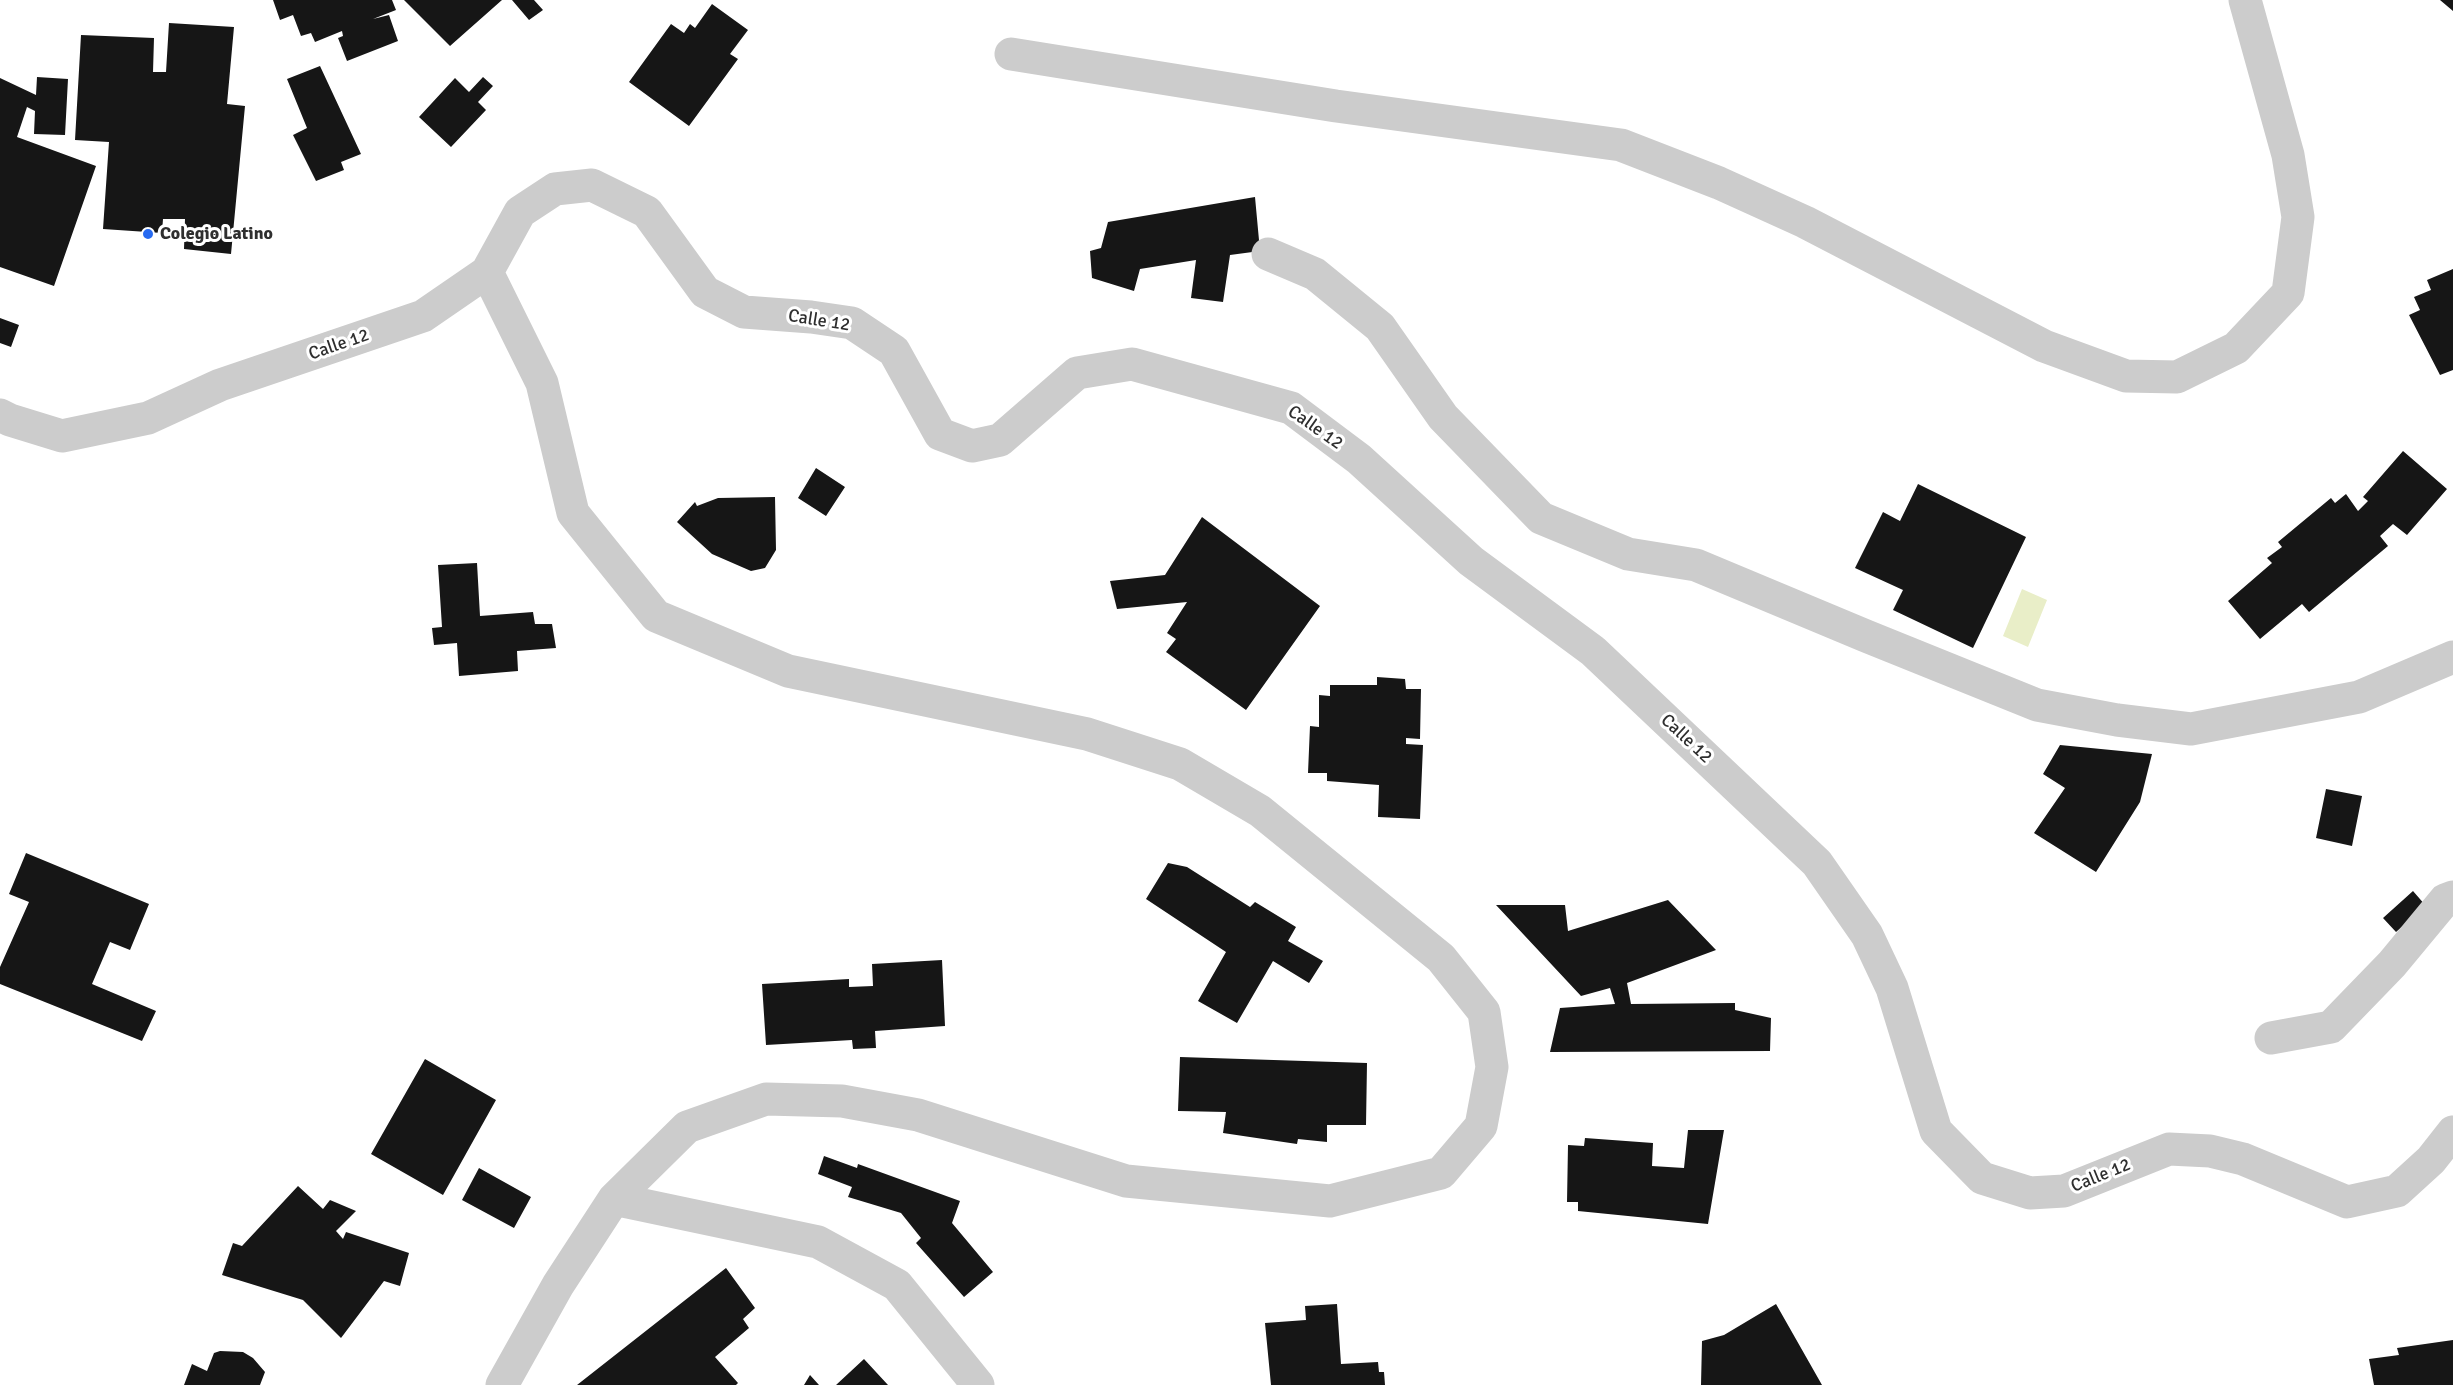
<!DOCTYPE html>
<html>
<head>
<meta charset="utf-8">
<style>
	body { margin:0 }
	canvas { display:block; background:#fff }
</style>
</head>
<body>
<canvas width="2453" height="1385"></canvas>
<script>
const ctx = document.querySelector('canvas').getContext('2d');
ctx.lineJoin = 'round';
function fill(path, color) { ctx.fillStyle = color; ctx.fill(path, 'evenodd'); }
function strokePath(path, color, width, dash) { ctx.strokeStyle = color; ctx.lineWidth = width; ctx.lineCap = dash ? 'butt' : 'round'; ctx.setLineDash(dash || []); ctx.stroke(path); }
function label(font, color, halo, rows, align = 'center') {
  ctx.font = font + ' Signika,sans-serif'; ctx.lineWidth = 6; ctx.setLineDash([]); ctx.textBaseline = 'middle'; ctx.strokeStyle = halo; ctx.fillStyle = color; for (const [text, x, y, turn = 0] of rows) {
    ctx.save(); ctx.translate(x, y); ctx.rotate((+turn || 0) * Math.PI / 180); ctx.textAlign = isNaN(turn) ? turn : align; if (halo) ctx.strokeText(text, 0, 0); ctx.fillText(text, 0, 0); ctx.restore();
  }
}
const water = new Path2D(`
	M2022,589L2047,600L2028,647L2003,636Z`);
const building = new Path2D(`
	M273,0H392L396,10L373,19L389,15L398,41L347,61L338,38L343,36L342,31L315,42L311,33L301,36L293,15L280,20Z
	M404,0H502L450,46Z
	M512,0H534L543,10L529,20Z
	M2440,0H2453V11Z
	M712,4L748,30L730,54L738,59L689,126L629,82L671,24L684,33L690,24L695,28Z
	M169,23L234,27L227,104L245,106L231,254L184,249L185,219H163L162,233L103,229L109,142L75,140L81,35L154,38L153,72H166Z
	M320,66L361,154L341,162L344,170L316,181L293,135L307,128L287,79Z
	M37,77L68,79L65,135L34,134L35,111L27,107L17,137L96,166L54,286L0,267V78L36,95Z
	M483,77L493,86L478,102L486,110L451,147L419,117L455,78L469,92Z
	M1255,197L1260,251L1230,255L1223,302L1191,298L1196,260L1140,269L1134,291L1092,278L1090,251L1101,248L1108,222Z
	M2453,269V370L2440,375L2409,315L2420,310L2414,297L2431,290L2427,280Z
	M0,318L19,325L11,347L0,343Z
	M2403,451L2447,489L2407,535L2393,524L2380,536L2388,546L2309,612L2302,604L2260,639L2228,601L2272,563L2267,558L2282,547L2278,542L2331,498L2335,503L2346,494L2358,511L2368,501L2363,497Z
	M816,468L845,487L826,516L798,498Z
	M1918,484L2026,537L1973,648L1893,610L1903,590L1855,568L1883,512L1900,521Z
	M775,497L776,550L765,568L751,571L712,554L677,522L695,502L697,506L718,498Z
	M1202,517L1320,606L1246,710L1166,652L1176,639L1167,633L1187,602L1117,609L1110,581L1165,575Z
	M477,563L480,616L533,612L535,624H552L556,648L517,651L518,671L459,676L457,643L434,645L432,628L442,627L438,565Z
	M1377,677L1405,679L1406,689H1421L1420,739L1406,738V744L1423,745L1420,819L1378,817L1379,785L1327,781V773H1308L1310,726L1319,727V695L1330,696V685H1377Z
	M2060,745L2152,754L2140,802L2096,872L2034,833L2065,788L2043,774Z
	M2326,789L2362,796L2352,846L2316,838Z
	M26,853L149,904L130,950L110,942L92,984L156,1011L142,1041L0,984V967L29,902L9,894Z
	M1168,863L1187,867L1250,907L1255,902L1296,927L1288,941L1323,961L1309,983L1273,961L1237,1023L1198,1001L1226,952L1146,899Z
	M2413,891L2426,906L2396,932L2383,918Z
	M1668,900L1716,950L1627,983L1631,1004L1735,1003V1010L1771,1018L1770,1051L1550,1052L1560,1008L1615,1004L1610,988L1581,996L1496,905H1565L1568,931Z
	M942,960L945,1026L875,1031L876,1048L853,1049L852,1040L766,1045L762,984L849,979V987L873,986L872,964Z
	M1180,1057L1367,1063L1366,1125H1327V1142L1298,1139L1297,1144L1223,1133L1226,1112L1178,1111Z
	M425,1059L496,1100L443,1195L371,1154Z
	M1688,1130H1724L1708,1224L1578,1211V1202H1567L1568,1145L1584,1146L1585,1138L1653,1143L1652,1166L1684,1168Z
	M824,1156L857,1168L858,1164L960,1201L952,1223L993,1272L964,1297L916,1243L921,1238L901,1213L848,1197L852,1187L818,1174Z
	M479,1168L531,1197L514,1228L462,1200Z
	M298,1186L323,1209L330,1200L356,1211L336,1231L343,1239L346,1232L409,1253L400,1286L384,1281L341,1338L303,1300L222,1275L233,1243L242,1246Z
	M726,1268L755,1308L743,1319L749,1328L715,1357L738,1383L736,1385H577Z
	M1337,1304L1341,1364L1378,1362L1379,1372H1384L1385,1385H1271L1265,1323L1306,1320L1305,1306Z
	M1776,1304L1822,1385H1701L1702,1341L1724,1335Z
	M2453,1340V1385H2374L2369,1359L2399,1355L2397,1348Z
	M220,1351L243,1352L253,1358L265,1372L260,1385H184L192,1364L207,1371L214,1353Z
	M864,1359L888,1385H836Z
	M810,1375L819,1385H804Z`);
const minor = new Path2D(`
	M1011,54L1336,106L1621,145L1719,183L1805,222L2044,346L2126,376L2177,377L2236,348L2288,293L2298,217L2288,155L2245,0
	M1268,254L1315,274L1380,327L1443,417L1541,518L1628,554L1696,565L1866,636L2037,705L2117,720L2191,729L2359,697L2453,657
	M487,272L542,383L573,513L656,616L788,671L1087,734L1180,764L1260,811L1441,958L1484,1012L1492,1067L1481,1126L1441,1173L1330,1201L1126,1181L918,1115L842,1101L766,1099L687,1127L614,1199L558,1285L502,1385
	M0,415L10,420L62,436L148,418L220,385L423,316L487,272L520,212L555,189L592,185L647,212L705,292L744,312L811,317L852,323L894,351L940,434L972,446L1000,440L1077,373L1132,364L1291,408L1359,459L1471,561L1593,651L1817,863L1867,935L1892,988L1936,1131L1982,1178L2030,1193L2064,1191L2169,1149L2210,1151L2243,1159L2347,1202L2397,1191L2431,1160L2453,1132
	M2271,1038L2331,1027L2392,964L2445,900L2453,897
	M614,1199L818,1242L897,1285L978,1385`);
const markers = [
	[148,234,6,"#276af1"]
];
const poiNames = [
	["Colegio Latino",160,234]
];
const streetNames = [
	["Calle 12",819,321,9],
	["Calle 12",339,345,-19],
	["Calle 12",1315,428,35],
	["Calle 12",1686,739,43],
	["Calle 12",2101,1176,-22]
];
fill(water, '#e9eec8');
fill(building, '#161616');
strokePath(minor, '#ccc', 33);
for (const [x, y, r, color] of markers) { const dot = new Path2D(); dot.arc(x, y, r, 0, 2 * Math.PI); ctx.fillStyle = color; ctx.fill(dot); strokePath(dot, '#fff', 2); }
label('bold 18px', '#2f2f2f', '#fff', poiNames, 'left');
label('18px', '#2f2f2f', '#fff', streetNames);
</script>
</body>
</html>
